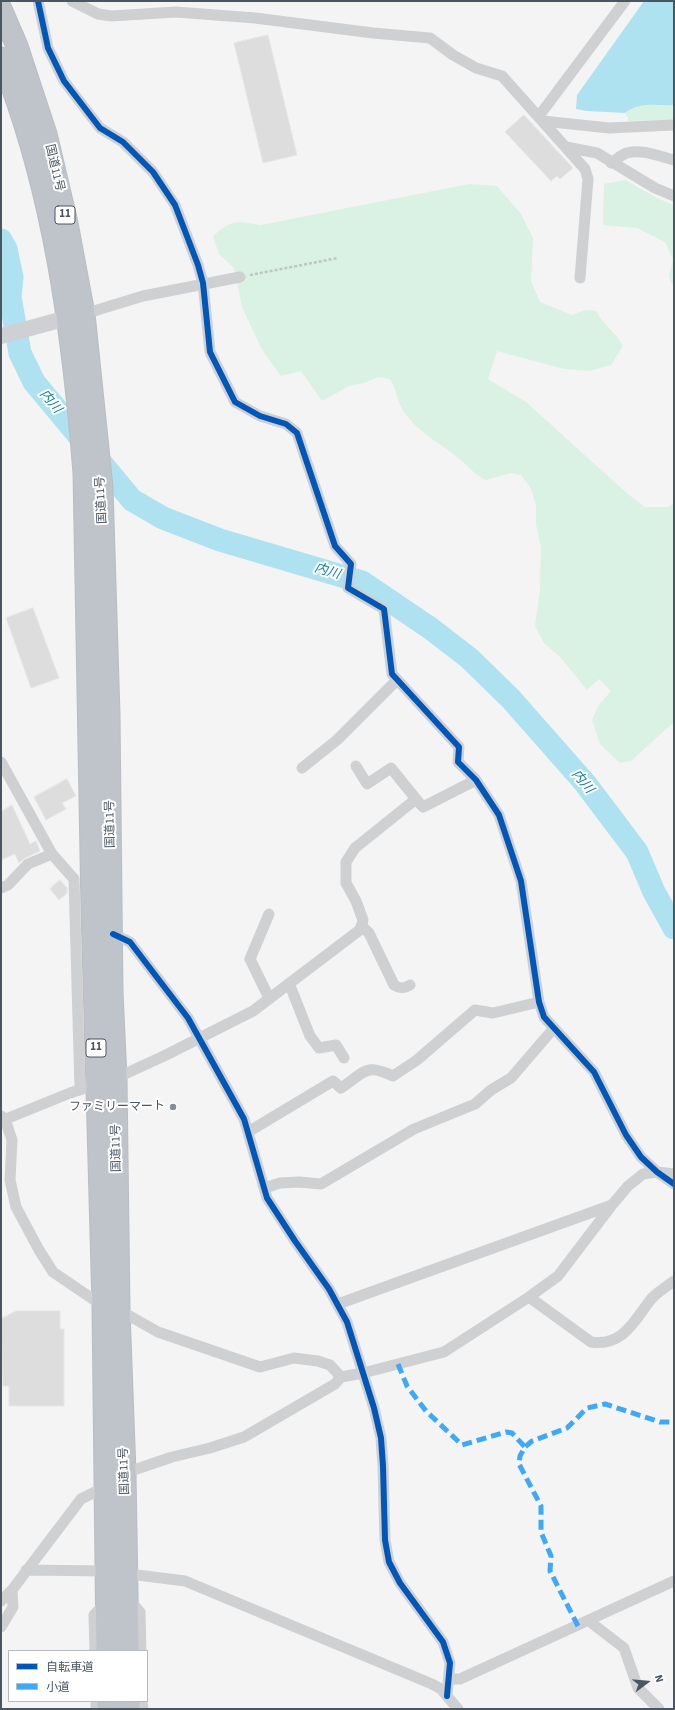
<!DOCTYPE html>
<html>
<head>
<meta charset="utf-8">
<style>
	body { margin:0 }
	#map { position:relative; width:675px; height:1710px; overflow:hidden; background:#f4f4f4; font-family:"Source Sans 3","Noto Sans JP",sans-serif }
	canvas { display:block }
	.frame { position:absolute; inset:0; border:2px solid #4a5661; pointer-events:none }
	.legend { position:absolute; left:8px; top:1650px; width:140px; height:52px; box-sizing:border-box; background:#fff; border:1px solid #b7bbc0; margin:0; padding:5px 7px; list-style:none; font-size:12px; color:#4a5661 }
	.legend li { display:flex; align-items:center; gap:8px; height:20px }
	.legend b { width:20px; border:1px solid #b7bbc0 }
	.north { position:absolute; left:627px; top:1662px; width:40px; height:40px; -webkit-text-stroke:3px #fff; paint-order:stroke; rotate:74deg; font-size:11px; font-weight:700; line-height:16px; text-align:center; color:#4a5661 }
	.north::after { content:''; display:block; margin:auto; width:14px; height:18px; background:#4a5661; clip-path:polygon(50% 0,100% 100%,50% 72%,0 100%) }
</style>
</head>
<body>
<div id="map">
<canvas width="675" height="1710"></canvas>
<div class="frame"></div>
<ul class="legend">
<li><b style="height:5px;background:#0057b8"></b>自転車道</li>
<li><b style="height:5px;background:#3fa9f5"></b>小道</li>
</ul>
<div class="north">N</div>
</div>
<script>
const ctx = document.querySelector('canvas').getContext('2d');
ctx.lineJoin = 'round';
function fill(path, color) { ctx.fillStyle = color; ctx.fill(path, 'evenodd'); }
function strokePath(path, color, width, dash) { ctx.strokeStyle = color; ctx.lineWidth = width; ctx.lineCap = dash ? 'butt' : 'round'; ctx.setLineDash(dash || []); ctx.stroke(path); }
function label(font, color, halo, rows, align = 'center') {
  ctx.font = font + ' "Source Sans 3","Noto Sans JP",sans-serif'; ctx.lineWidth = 4; ctx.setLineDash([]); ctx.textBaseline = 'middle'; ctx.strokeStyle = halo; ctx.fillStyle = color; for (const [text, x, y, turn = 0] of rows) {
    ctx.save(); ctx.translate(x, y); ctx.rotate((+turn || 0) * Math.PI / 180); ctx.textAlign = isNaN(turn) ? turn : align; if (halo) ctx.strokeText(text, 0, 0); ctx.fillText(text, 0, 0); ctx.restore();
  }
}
const green = new Path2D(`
	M648,104L674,105V120L629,121L625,113L633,107Z
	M625,180L659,199L674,205V284L671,283L669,275L673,260L665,242L637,228L603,225L604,184Z
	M469,184L497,186L521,214L533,238L531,281L540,302L572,315L585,310L596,311C603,325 616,332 623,346L611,365L589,371L564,369L497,351L488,379L526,402L629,495L645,507H668L674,503V722L631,761L620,763L600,744L592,720L598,706L611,691L599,679L587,690L561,658L544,643L535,626L540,590L541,547L536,524V505L531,489L521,475L511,473L486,480C474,474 471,469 462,461C443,444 417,433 403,410C397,402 397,390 390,379L378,377L364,383L349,386L322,401L301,371L281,376L262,350L242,307L234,268L219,254L213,236C232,219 237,221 261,225Z`);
const water = new Path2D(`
	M644,1H674V105C656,106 640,101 625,113L587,111L576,109L577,95Z`);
const river = new Path2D(`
	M1,240L6,249L12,277L10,297L20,353L34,382L132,500L163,518L220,540L362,582L430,628L469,658L511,699L585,783L637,852L654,892L674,928`);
const building = new Path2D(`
	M268,35L297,155L263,163L234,43Z
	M524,115L573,168L560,179L557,176L551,181L505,132Z
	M33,608L59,678L31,688L6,618Z
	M67,779L76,796L62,803L66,809L46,820L34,797Z
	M12,805L30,844L36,841L40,851L25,858L19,863L15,854L1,860V812Z
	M60,880L67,888V893L59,900L50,889Z
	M16,1311H60V1329H64V1406H9V1386H3L1,1319Z`);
const path = new Path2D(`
	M250,275L338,258`);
const street = new Path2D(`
	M38,1L48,48L64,81L100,128L123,142L153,172L175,205L198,265L203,283L210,352L235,402L260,416L286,424L297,433L335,546L351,564L348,588L384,609L392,674L459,747L458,762L476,780L499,815L521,881L539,1002L544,1017L594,1072L626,1135L641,1157L657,1172L674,1184
	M72,1L98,14L111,16L176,12L255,18L373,33L430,38L453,55L476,68L502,76L585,169L588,179L580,278
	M539,116L625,1
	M543,121L609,128L674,125
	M566,147L597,153L655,188L674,196
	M611,163C616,160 622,154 627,153C643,149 659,156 674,160
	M84,314L143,296L240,277
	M1,762L52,854L74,879L80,1089
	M356,766L367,784L391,768L416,799
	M302,768L337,740L396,681
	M1,888L8,885L28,864L52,854
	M269,914L250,959L269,998
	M361,926L369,933L394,985C400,989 404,989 410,985
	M113,934L130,942L188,1018L244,1119L267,1198L295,1241L329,1289L347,1322L374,1408L381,1438L383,1466L385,1540L389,1562L400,1583L443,1642L450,1663L447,1696
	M289,983L310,1036L319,1048L336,1045L344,1058
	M1,1116L5,1119L12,1140L10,1180L16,1207L39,1250L53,1272L103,1306
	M1,1121L70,1093L116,1078L164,1056L253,1011L361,929L363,920L356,901L346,883V862L355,848L416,799L423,807L476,780
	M248,1132L333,1081L341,1088C365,1072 365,1063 393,1076L417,1060L475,1010L493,1013L539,1002
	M265,1188L280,1183L299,1182L321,1184L414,1129L475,1104L491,1090L511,1078L554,1028
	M529,1297L591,1342C624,1347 635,1319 652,1298C658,1292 667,1286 674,1281
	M338,1304L612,1205
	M119,1310L158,1332L260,1367L294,1358L318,1361L330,1365L341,1377
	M125,1473L172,1457L210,1448L244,1437L335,1384L341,1377L363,1373L444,1352L529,1297L558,1276L612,1205L628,1186L643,1174L657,1172L674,1174
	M26,1570L106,1571L185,1581L432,1684L441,1689L458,1709
	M129,1599L140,1612L141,1651
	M1,1601L12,1590L81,1499L105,1487
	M589,1621L624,1648L638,1688L659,1709
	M1,1627L13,1607L12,1590
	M95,1651L94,1615L106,1602
	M449,1679H460L674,1581
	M96,1701V1709
	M142,1701L143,1709`);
const secondary = new Path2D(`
	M1,336L78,315`);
const highway = new Path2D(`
	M1,9L17,46L46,134L67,223L84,314L102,487L109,714L112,992L116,1078L119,1310L125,1473L128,1651
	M1,58C54,189 73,333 84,473L92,909L103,1306L107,1651
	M108,1701V1709
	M129,1701V1709`);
const quiet = new Path2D(`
	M398,1364L407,1386L426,1411L462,1445L506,1432L512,1433L525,1447
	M578,1626L550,1571L551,1556L541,1532V1506L519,1464L520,1456L525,1447L532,1441L567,1428L587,1408L605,1404L660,1422H674`);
const cycleway = new Path2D(`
	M38,1L48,48L64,81L100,128L123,142L153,172L175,205L198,265L203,283L210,352L235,402L260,416L286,424L297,433L335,546L351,564L348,588L384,609L392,674L459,747L458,762L476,780L499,815L521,881L539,1002L544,1017L594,1072L626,1135L641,1157L657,1172L674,1184
	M113,934L130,942L188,1018L244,1119L267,1198L295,1241L329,1289L347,1322L374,1408L381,1438L383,1466L385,1540L389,1562L400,1583L443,1642L450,1663L447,1696`);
const markers = [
	[173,1107,4,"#868d94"]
];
const shields = [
	[65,215,20],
	[96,1048,20]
];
const shieldNames = [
	["11",65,215],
	["11",96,1048]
];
const streetNames = [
	["国道11号",54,168,77],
	["国道11号",102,500,-93],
	["国道11号",111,824,-91],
	["国道11号",117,1148,-91],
	["国道11号",125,1471,-92]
];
const poiNames = [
	["ファミリーマート",165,1107]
];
const waterNames = [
	["内川",50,402,50],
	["内川",327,572,17],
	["内川",582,782,51]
];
fill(green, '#d9f2e3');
fill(water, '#aee2f0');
strokePath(river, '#aee2f0', 23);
fill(building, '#ddddde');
strokePath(building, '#e5e6e7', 1);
strokePath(highway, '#b9bec3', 23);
strokePath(path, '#bcc7c4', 2.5, [3, 2]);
strokePath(street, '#ced0d2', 11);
strokePath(secondary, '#ced0d4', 16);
strokePath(highway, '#bec4c9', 21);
strokePath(quiet, '#3fa9f5', 5, [10, 5]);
strokePath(cycleway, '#0057b8', 6);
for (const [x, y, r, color] of markers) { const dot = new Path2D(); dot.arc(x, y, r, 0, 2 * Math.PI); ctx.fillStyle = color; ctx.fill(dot); strokePath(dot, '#fff', 1.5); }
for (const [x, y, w] of shields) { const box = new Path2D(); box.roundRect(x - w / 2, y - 9, w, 18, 3); ctx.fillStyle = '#fff'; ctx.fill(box); strokePath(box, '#4a5661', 1); }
label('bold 11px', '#4a5661', null, shieldNames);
label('12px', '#4a5661', '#fff', streetNames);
label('12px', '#4a5661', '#fff', poiNames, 'right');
label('italic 13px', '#0c7c9b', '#fff', waterNames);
</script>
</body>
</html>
